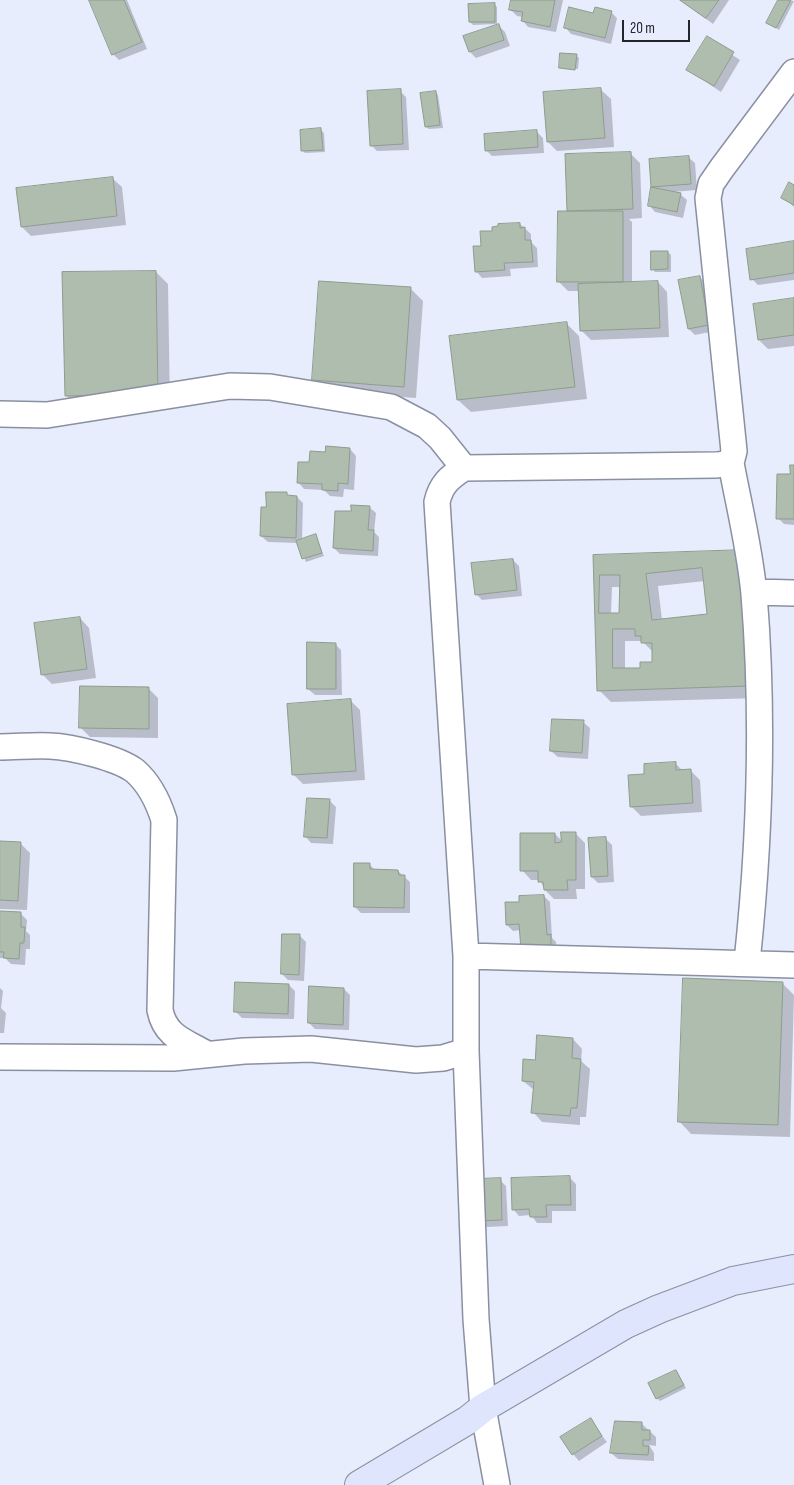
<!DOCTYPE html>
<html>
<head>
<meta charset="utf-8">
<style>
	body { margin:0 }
	#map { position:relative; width:794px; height:1485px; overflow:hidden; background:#e8edfd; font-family:"Sofia Sans Condensed",sans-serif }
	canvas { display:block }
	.scale { position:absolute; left:622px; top:20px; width:68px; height:22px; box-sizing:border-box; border:2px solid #22252c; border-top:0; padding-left:6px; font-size:15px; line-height:18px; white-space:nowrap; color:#22252c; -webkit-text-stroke:4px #e8edfd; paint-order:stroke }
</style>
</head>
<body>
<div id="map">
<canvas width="794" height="1485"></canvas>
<div class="scale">20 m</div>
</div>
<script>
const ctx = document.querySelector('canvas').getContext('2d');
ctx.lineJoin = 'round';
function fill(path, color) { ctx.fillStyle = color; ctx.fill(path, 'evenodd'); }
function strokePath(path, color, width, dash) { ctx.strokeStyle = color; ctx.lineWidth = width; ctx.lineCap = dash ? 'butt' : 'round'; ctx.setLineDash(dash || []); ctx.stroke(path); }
const shadow = new Path2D(`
	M90,0H127L147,49L119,60L113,54Z
	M512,0H563L556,32L528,27L522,20L523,17L517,16L510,9Z
	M680,0H729L713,24Z
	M779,0L794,1L779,30L767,22Z
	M494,4L497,7V24L473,25L470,22Z
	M611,12L617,18L611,44L571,34L565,27L594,14Z
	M499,26L505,32L510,46L476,58L470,52L465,37Z
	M707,38L740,60L721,92L688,70Z
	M576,55L579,58L578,69L560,67Z
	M601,90L611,99L614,147L557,151L548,142Z
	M400,91L406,97L409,150L377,151L371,145Z
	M436,93L438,95L443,128L429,129L426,127Z
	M321,130L324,133L325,152L305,153L302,150Z
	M537,132L543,138L544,153L492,156L486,150Z
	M631,154L640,163L642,218L629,219L632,222V283L658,282L667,292L669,337L591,340L581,330L580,291H568L559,282L568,212L566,155Z
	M688,157L695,163L697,190L672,192L680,194L687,200L683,218L655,212L649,205L652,187L650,160Z
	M112,178L122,187L126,225L31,236L22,227Z
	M794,186V207L782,197Z
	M520,224L531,234V242L537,248L538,267L510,269L511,276L482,278L476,271L482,247L493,232Z
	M794,243V280L758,285L752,279Z
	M668,252L671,255V272H655L653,269Z
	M156,272L168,284L170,406L78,408L66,395Z
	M700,277L706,284L715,331L695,335L689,329Z
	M411,289L423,301L416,398L326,392L314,380Z
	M794,299V346L768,349L759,340Z
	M567,324L579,336L587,399L471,412L458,400L451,337Z
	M350,449L356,456L354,490L344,489L343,497L330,496L324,490L304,489L298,482L327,454Z
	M794,467V525L784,524L778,518Z
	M286,493L289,497H297L303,503L302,540L315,535L324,556L306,562L298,543L268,542L261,536Z
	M369,507L376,513L374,532L379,537L378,556L340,554L334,548L352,513Z
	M744,551L761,698L611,702L599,690L594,556ZM705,581L709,615L662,620L658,586ZM612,587H621L620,614H611ZM625,641H642L654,653L653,663L641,670L625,669Z
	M513,560L519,566L522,596L482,600L476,594Z
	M80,618L89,628L96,678L52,684L42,674Z
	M335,644L341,650L342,695H315L308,689Z
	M148,688L158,698V738L90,737L81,728Z
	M350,700L360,710L365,780L303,784L294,775Z
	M583,722L590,728L588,759L558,757L551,751Z
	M675,763L683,771H691L700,780L702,812L641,816L631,806Z
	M329,800L336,807L333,844L311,843L305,836Z
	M575,833L585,843V889H576L577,899H554L545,890L540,880H531L522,870L555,834L563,842Z
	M606,839L612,845L614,882L598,883L592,877Z
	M0,843L21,844L30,853L27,910L0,909Z
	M369,864L376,871H398L410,882V913H361L355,907Z
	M544,896L550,902L552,938L556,942L557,954L521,930L513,931L507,925L520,903Z
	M0,913L21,914L27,920L26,931L30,935V949H26L25,965L11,964L5,958H0Z
	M300,936L306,942L304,981L288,980L282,974Z
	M782,983L794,995L790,1137L691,1134L679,1121Z
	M289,985L295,991L294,1019L242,1018L235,1011Z
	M0,988L3,991L1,1008L6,1013L4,1033H0Z
	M344,989L350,995L349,1030L315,1029L309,1023Z
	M573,1039L582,1049L581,1061L590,1069L586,1117H580V1125L542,1122L533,1112L534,1090L523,1081L536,1061Z
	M569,1177L576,1184V1211H552V1223H537L531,1215L519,1216L513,1209Z
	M500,1180L506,1186L508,1226L487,1227L481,1220Z
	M676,1371L686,1388L660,1401L657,1398Z
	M590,1420L607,1442L579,1461L573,1454Z
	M642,1424L656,1437V1446L649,1445L654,1453V1461L618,1459L611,1453Z`);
const building = new Path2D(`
	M89,0H124L142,42L112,55Z
	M511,0H555L550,27L521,21L523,12L509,10Z
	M680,0H719L706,18Z
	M778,0H791L776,28L766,23Z
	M495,3V22H469L468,4Z
	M569,7L593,13L595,7L612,11L605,38L564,28Z
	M499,24L504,40L469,52L463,36Z
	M707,36L734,52L714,86L686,70Z
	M560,53L577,54L575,70L559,68Z
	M601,88L605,138L547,142L543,92Z
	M401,89L403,144L370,146L367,91Z
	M436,91L440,125L425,127L420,93Z
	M321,128L323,150L301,151L300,130Z
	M537,130L538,147L485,151L484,134Z
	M631,152L633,209L567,211L565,154Z
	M689,156L691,184L651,187L649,159Z
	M113,177L117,216L21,227L16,188Z
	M789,182L794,185V205L781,198Z
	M651,187L681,193L677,212L648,206Z
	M558,211H623V282H557Z
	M520,223V228L525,227V240H531L533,262L504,263L505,270L475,272L473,246H481L480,231H492V227L498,226V224Z
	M794,241V273L750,280L746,249Z
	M651,251H668V269L651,270Z
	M156,271L158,394L65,396L62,272Z
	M700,276L709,325L688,329L678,280Z
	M319,281L411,287L404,387L312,380Z
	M658,281L660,328L580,331L578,284Z
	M794,298V335L758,340L753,304Z
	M567,322L575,387L457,400L449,336Z
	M326,446L350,448L348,484L338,483V491L322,490V484L297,483L298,462H309L310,451L325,452Z
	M790,465H794V519H776L777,474H790Z
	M266,492H287V495L297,496L296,538L260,536L261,507H266Z
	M351,505L370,506L368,530H374L373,551L333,548L335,511H351Z
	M316,534L322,553L302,559L296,541Z
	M745,550L749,686L597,691L593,555ZM702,568L707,614L652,620L646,574ZM600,575H620L619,613H599ZM613,629H635V636H641V643H652V662H640V668H613Z
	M513,559L517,590L475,595L471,563Z
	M80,617L87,669L41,675L34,623Z
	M307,642L336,643V689H307Z
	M80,686L149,687V729L79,728Z
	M351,699L356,771L292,775L287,704Z
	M552,719L584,720L582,753L550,751Z
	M676,762V770L691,769L693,803L630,807L628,775L644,774V764Z
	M307,798L330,799L327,838L304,837Z
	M561,832H576V880H567L568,890H544L543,882H538V871H520V833H555V843L561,842Z
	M606,837L608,876L591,877L588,838Z
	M0,841L21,842L18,901L0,900Z
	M354,863H370V869L398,870L399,875H405L404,908L354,907Z
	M544,895L547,935L551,934V948L521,950L519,924L506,925L505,902H519V896Z
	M0,911L21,912V927H25L24,943H20L19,959L3,958L4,952H0Z
	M282,934H300L299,975L281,974Z
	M683,978L783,982L778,1125L678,1122Z
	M235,982L289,984L288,1014L234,1012Z
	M309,986L344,988L343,1025L308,1023Z
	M537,1035L573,1038L572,1058L581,1059L577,1108H571L570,1116L531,1113L534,1082L522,1081L523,1059L535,1060Z
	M570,1176L571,1205H546L547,1217H530L529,1209L512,1210L511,1178Z
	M501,1178L502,1220L480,1221L479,1179Z
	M676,1370L684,1385L656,1399L648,1383Z
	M591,1418L602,1436L572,1455L560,1437Z
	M615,1421L642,1422V1430H650V1440H643V1446H649L648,1455L610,1453Z`);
const street = new Path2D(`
	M0,414L47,415L230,386L270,387L391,407L427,426L440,438L464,468
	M731,463C739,506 750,550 754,594C764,717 760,840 747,962
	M754,592L794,593
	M0,747C17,747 34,745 50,746C72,747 118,758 135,771C150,784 158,801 164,820L160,1010C165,1036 184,1041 205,1053
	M466,956L794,965
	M0,1057L173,1058L244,1051L311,1049L416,1060L443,1058L466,1051
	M497,1485L483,1408L476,1319L466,1051V956L437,502C441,484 450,477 464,468L717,465L731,463L734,451L708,198L711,184L722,168L794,72`);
const secondary = new Path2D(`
	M359,1485L468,1420L483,1408L626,1324L659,1309L733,1281L794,1269`);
fill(shadow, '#0003');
fill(building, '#aebdae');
strokePath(building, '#8d9c8d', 1);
strokePath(street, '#8a90a2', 28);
strokePath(secondary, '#8a90a2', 30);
strokePath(street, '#fff', 25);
strokePath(secondary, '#dee5fc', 28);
</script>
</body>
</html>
